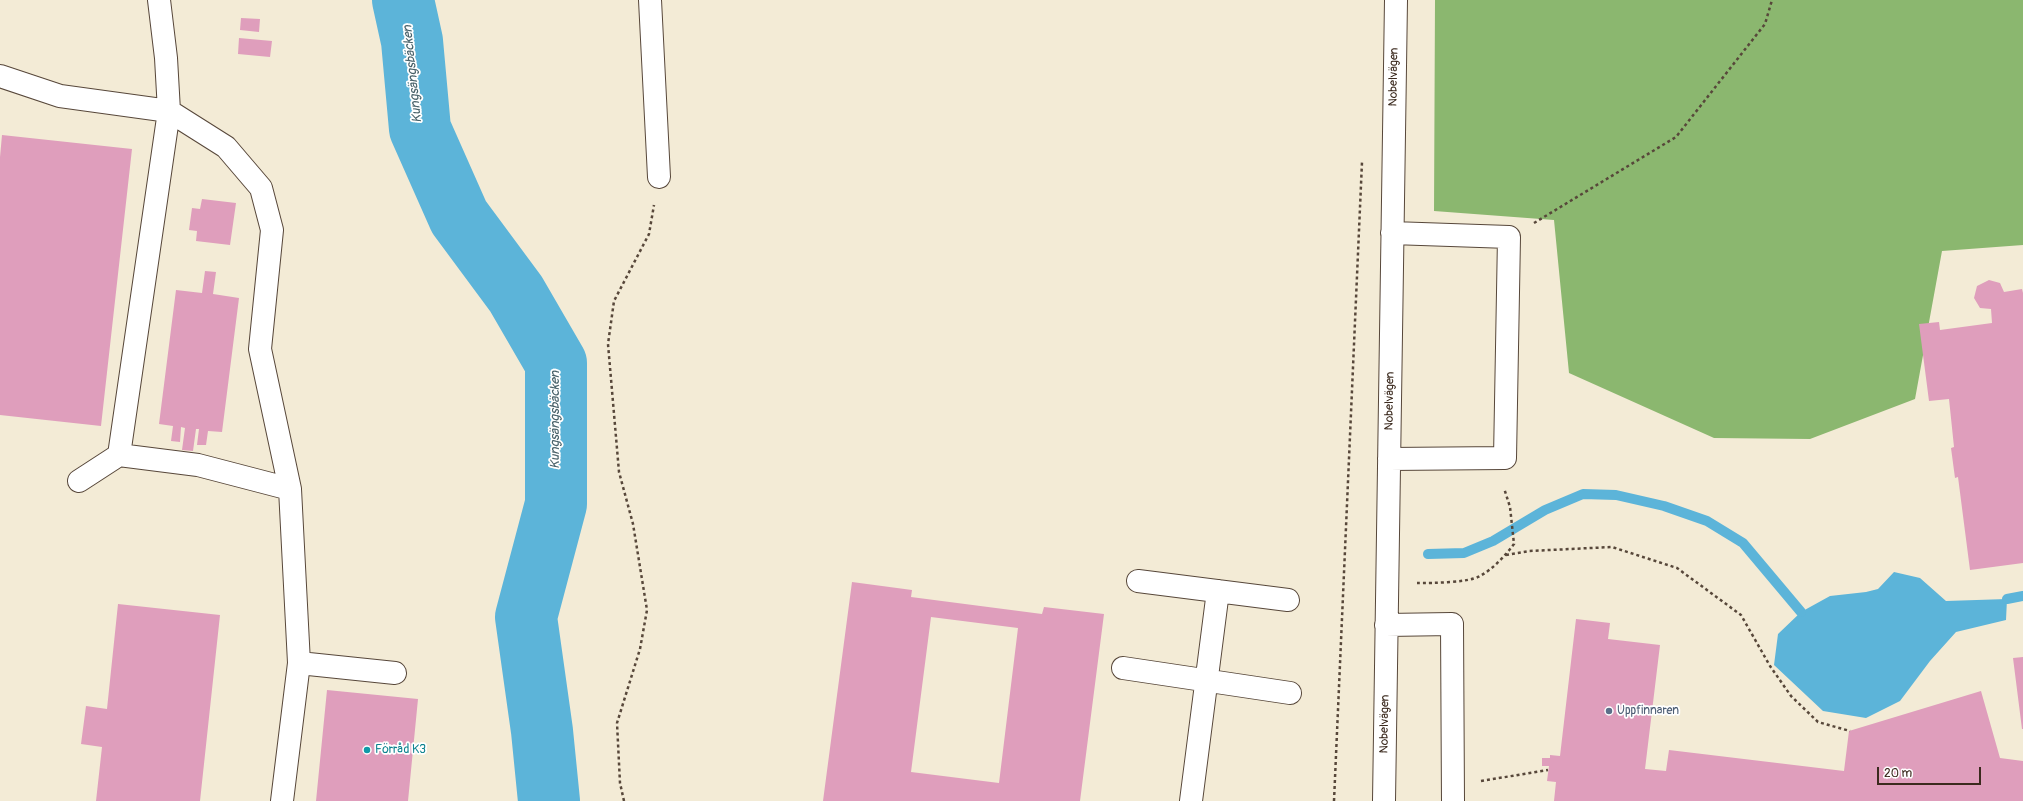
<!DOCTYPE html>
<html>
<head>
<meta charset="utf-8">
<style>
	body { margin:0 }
	#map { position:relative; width:2023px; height:801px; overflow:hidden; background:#f3ebd6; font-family:Pangolin,sans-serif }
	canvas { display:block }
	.scale { position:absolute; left:1877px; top:767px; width:104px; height:18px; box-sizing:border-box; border:2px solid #3b2a1e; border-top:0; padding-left:5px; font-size:12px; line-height:14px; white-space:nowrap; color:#3b2a1e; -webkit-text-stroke:3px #fff; paint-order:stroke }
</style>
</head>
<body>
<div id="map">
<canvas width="2023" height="801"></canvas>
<div class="scale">20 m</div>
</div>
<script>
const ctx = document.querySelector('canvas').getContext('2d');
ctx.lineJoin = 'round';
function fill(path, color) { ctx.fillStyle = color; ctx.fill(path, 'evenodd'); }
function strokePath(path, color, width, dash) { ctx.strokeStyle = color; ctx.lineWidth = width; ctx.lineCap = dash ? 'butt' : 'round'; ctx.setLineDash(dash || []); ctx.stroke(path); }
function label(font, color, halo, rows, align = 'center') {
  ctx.font = font + ' Pangolin,sans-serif'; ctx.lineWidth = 3.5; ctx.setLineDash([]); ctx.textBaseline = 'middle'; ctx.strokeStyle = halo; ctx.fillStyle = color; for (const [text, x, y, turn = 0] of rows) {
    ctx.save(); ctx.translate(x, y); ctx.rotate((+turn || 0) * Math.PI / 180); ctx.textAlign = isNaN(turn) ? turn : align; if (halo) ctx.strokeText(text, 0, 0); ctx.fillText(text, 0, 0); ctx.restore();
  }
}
const forest = new Path2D(`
	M1435,0H2023V245L1942,251L1915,399L1810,439L1714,438L1569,373L1554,220L1434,211Z`);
const water = new Path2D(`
	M1894,572L1920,578L1946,601L2007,599L2006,620L1956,632L1930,661L1900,701L1866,718L1823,711L1774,665L1778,634L1801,612L1830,596L1866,592L1878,589Z`);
const stream = new Path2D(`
	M1428,554L1464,553L1493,541L1545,510L1583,494L1616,495L1664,506L1707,521L1743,543L1801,612
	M2007,599L2023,596`);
const river = new Path2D(`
	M403,0L412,41L420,129L459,217L516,294L556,363V504L526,617L542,731L549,801`);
const building = new Path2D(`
	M241,18L260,19L259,32L240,30Z
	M239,38L272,41L270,57L238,54Z
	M2,135L132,149L101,426L0,415V157Z
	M202,199L236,203L230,245L196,241L197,231L189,230L192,208L200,209Z
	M205,271L216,272L213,294L239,298L222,432L208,431L206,445H197L199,429H196L193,451L182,450L185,428L181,427L180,442L171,441L173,426L159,424L176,290L202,293Z
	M1989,280L2000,283L2004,292L2022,289L2023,293V563L1970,570L1958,477L1955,478L1951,448L1954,447L1949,399L1929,401L1919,324L1939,322L1940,330L1992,323L1991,309L1980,308L1974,298L1977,286Z
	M852,582L912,590L911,597L1042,614L1044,607L1104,614L1080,801H823ZM931,617L1018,628L999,783L911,772Z
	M118,604L220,615L200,801H96L102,747L81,744L86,706L107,709Z
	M1576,619L1610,623L1608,639L1660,645L1645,769L1666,771L1669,750L1844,771L1849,731L1981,691L2000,758L2023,761V801H1554L1556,782L1547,781L1549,766H1542V758H1550V755L1560,756Z
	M2023,657V729H2022L2013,658Z
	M327,690L418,699L408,801H316Z`);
const path = new Path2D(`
	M1534,223L1676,137L1765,24L1772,0
	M1506,555L1529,551L1612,547L1677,568L1741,615L1770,666L1791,696L1818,722L1850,731
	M1417,583C1433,583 1467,583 1480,576C1493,569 1505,556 1514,544L1510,507L1504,488
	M1481,781L1548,770
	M624,801L620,783L617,723L640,649L647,610L633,524L619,472L608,344L614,301L649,234L654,205
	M1334,801L1362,162`);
const minor = new Path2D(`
	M650,0L659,177
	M0,76L60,96L169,111L226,147L261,188L272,230L260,349L290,489L299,663L282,801
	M119,455L169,111L166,58L159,0
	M1389,459L1505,458L1509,237L1392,233
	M79,481L119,455L198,465L290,489
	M1138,581L1288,600
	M1386,625L1452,624L1453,801
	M299,663L395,673
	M1123,668L1290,693
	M1191,801L1218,591
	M1384,801L1396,0`);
const markers = [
	[1609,711,4,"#5c6f8a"],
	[367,750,4,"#0f9aa8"]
];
const streetNames = [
	["Nobelvägen",1394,77,-89],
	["Nobelvägen",1390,401,-89],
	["Nobelvägen",1385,724,-89]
];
const serviceNames = [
	["Uppfinnaren",1617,711]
];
const cultureNames = [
	["Förråd K3",375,750]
];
const waterNames = [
	["Kungsängsbäcken",413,74,-96],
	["Kungsängsbäcken",556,420,-90]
];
fill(forest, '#8bb76f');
fill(water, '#5cb4d9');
strokePath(stream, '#5cb4d9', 10);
strokePath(river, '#5cb4d9', 62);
fill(building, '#df9ebc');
strokePath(minor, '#57473a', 24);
strokePath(path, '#57473a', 2.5, [3, 3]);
strokePath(minor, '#fff', 22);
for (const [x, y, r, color] of markers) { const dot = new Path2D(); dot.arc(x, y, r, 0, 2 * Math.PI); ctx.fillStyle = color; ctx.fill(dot); strokePath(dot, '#fff', 1.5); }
label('12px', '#3b2a1e', '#fff', streetNames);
label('12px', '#4e5e75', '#fff', serviceNames, 'left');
label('12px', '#0d838f', '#fff', cultureNames, 'left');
label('italic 13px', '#486169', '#fff', waterNames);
</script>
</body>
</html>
